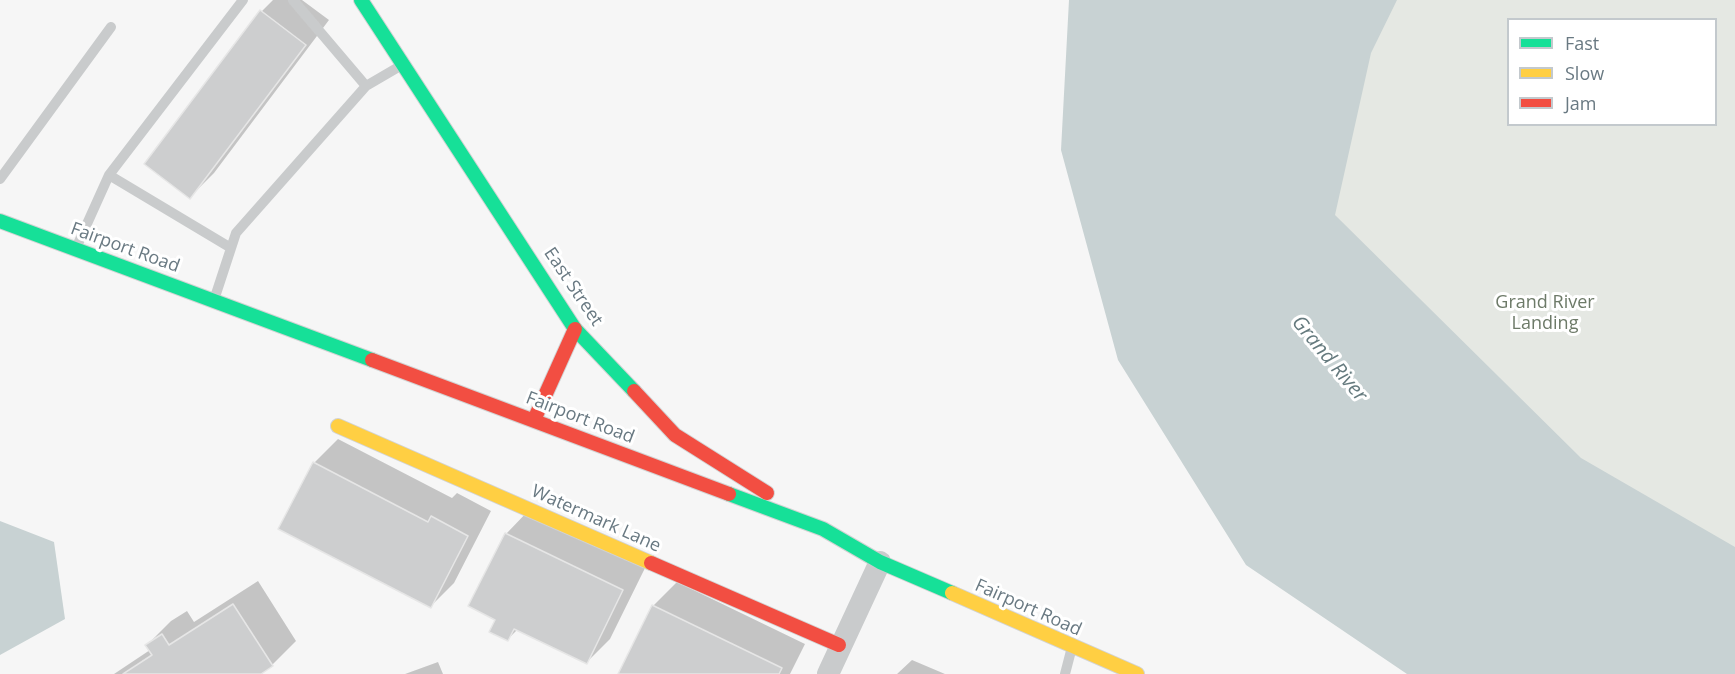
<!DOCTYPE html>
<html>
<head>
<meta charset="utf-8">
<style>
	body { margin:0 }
	#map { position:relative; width:1735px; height:674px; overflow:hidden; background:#f6f6f6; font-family:"Open Sans",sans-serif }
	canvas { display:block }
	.legend { position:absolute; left:1507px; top:18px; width:210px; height:108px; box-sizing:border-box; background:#fff; border:2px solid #c3c9cd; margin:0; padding:8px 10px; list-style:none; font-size:18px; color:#697982 }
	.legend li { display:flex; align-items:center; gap:12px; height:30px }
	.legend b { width:30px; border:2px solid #c3c9cd }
</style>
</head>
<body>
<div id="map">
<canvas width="1735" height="674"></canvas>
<ul class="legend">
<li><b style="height:8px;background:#16e098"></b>Fast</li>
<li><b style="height:8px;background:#ffcf43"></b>Slow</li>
<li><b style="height:8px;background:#f24e42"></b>Jam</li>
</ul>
</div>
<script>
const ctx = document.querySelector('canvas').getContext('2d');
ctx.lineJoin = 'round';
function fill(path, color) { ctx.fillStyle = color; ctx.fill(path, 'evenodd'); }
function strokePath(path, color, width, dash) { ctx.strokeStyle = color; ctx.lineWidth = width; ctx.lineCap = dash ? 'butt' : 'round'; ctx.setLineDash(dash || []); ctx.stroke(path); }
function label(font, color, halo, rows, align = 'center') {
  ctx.font = font + ' "Open Sans",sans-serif'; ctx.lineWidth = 6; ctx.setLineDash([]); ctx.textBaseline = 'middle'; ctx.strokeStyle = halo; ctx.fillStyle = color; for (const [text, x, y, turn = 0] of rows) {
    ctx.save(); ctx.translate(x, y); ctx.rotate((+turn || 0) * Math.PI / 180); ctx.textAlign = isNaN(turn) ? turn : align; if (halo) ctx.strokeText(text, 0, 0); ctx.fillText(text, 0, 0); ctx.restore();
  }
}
const green = new Path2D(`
	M1234,0H1735V663L1366,421ZM1508,20H1716V124H1508Z`);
const water = new Path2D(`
	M1069,0H1397L1371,53L1335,215L1581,458L1735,547V674H1407L1246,565L1118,360L1061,150Z
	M0,521L54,542L65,619L0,655Z`);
const shadow = new Path2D(`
	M273,0H302L329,20L214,173L190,197L262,11Z
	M338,439L452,498L457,493L491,511L454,583L430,607L314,463Z
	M530,509L646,566L610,639L586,663L518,629L508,639L497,619L470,606L506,534Z
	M258,581L296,641L272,665L258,674H114L150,650L147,645L171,621L187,611L194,622Z
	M677,582L805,644L790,674H620L653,606Z
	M912,660L945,674H897Z
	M438,662L443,674H405Z`);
const building = new Path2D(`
	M260,10L306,45L190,199L144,164Z
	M313,462L428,522L431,516L468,536L431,608L278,529Z
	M505,533L623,590L587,664L514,629L508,641L489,632L495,620L468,606Z
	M233,604L273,666L261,674H123L152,655L145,645L162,634L169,645Z
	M652,605L782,668L779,674H618Z`);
const lane = new Path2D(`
	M293,0L366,86
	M109,175L231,248
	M0,179L111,27
	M77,246L109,175L243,0
	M215,297L236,233L366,86L402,65
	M1065,674L1072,647`);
const street = new Path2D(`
	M828,674L880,562`);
const fast = new Path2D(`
	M361,0L575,329L634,391
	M0,221L372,360
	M729,494L823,529L880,562L952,593`);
const slow = new Path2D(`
	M338,426L651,563
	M952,593L1137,674`);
const jam = new Path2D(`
	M372,360L729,494
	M634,391L675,435L767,493
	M534,420L575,329
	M651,563L839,645`);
const streetNames = [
	["Fairport Road",125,248,20],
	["East Street",573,287,56],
	["Fairport Road",580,418,21],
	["Watermark Lane",596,519,24],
	["Fairport Road",1028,608,24]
];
const parkNames = [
	["Grand River",1545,303],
	["Landing",1545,324]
];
const waterNames = [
	["Grand River",1329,359,50]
];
fill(green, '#e5e8e3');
fill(water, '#c8d2d3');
fill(shadow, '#0003');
fill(building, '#cdcecf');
strokePath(building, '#e6e6e6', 1.5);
strokePath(fast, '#d2d3d3', 16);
strokePath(slow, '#d2d3d3', 16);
strokePath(jam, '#d2d3d3', 16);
strokePath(lane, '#c9cbcc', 10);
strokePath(street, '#c9cbcc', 22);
strokePath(fast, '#16e098', 14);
strokePath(slow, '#ffcf43', 14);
strokePath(jam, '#f24e42', 14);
label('18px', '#697982', '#fff', streetNames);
label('18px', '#6d7a68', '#fff', parkNames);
label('italic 20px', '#657a7e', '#fff', waterNames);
</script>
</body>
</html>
